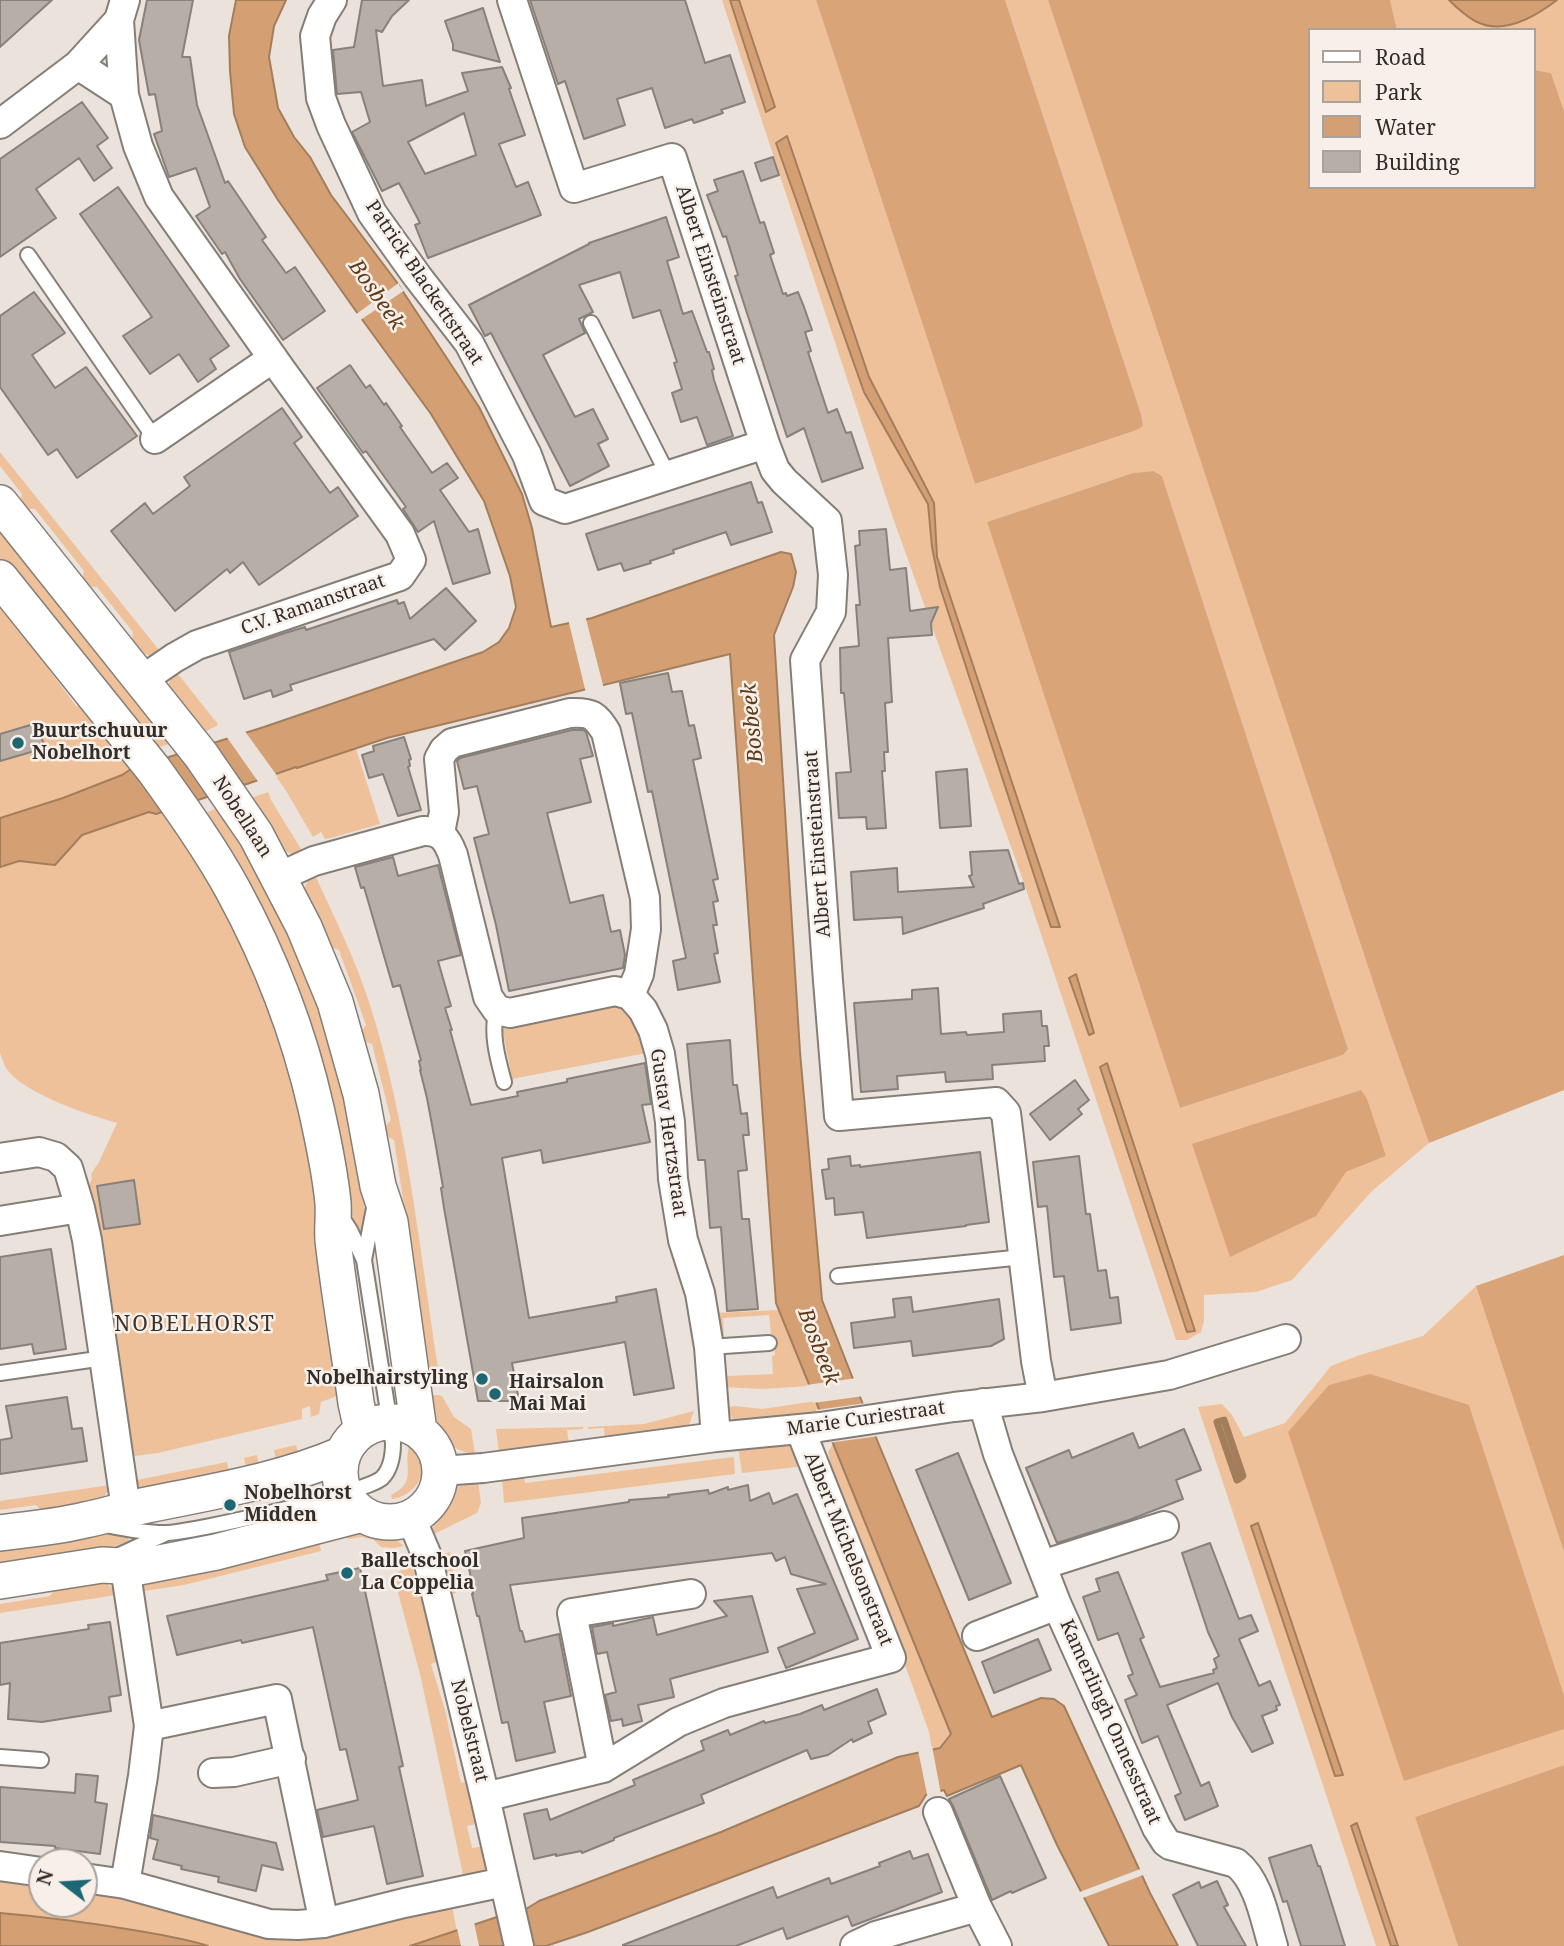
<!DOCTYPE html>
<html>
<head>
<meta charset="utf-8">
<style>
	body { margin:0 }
	#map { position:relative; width:1564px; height:1946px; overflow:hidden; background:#eae2db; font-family:"Noto Serif",serif }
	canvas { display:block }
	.legend { position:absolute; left:1308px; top:28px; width:228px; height:161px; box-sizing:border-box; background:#f8efe8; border:2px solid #a8a19c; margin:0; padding:9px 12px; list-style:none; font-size:21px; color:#312d2b }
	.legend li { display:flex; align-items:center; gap:14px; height:35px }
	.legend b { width:35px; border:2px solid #a8a19c }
	.north { position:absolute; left:28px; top:1848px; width:70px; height:70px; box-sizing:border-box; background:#f8efe8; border:2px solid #a8a19c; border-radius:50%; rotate:287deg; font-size:19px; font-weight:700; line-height:28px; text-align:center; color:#312d2b }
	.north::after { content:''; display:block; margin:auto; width:24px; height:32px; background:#1d6673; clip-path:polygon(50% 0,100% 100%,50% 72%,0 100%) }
</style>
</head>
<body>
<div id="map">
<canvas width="1564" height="1946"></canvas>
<ul class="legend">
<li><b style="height:9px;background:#fff"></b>Road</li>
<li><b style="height:19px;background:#eec19b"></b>Park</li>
<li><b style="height:19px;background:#d4a073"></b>Water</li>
<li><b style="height:19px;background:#b6aea7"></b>Building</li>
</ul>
<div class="north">N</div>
</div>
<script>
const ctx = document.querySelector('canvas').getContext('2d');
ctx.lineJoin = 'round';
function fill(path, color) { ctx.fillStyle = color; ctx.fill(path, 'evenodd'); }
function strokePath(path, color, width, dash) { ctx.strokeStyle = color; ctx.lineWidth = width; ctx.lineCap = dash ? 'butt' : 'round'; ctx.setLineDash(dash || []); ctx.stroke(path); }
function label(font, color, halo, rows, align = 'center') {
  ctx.font = font + ' "Noto Serif",serif'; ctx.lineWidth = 5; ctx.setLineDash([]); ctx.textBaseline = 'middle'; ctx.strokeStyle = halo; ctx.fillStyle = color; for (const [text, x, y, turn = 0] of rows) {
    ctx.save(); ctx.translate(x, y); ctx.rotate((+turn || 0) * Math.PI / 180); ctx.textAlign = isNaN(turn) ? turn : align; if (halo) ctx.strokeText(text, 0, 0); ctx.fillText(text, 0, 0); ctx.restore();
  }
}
const green = new Path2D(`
	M722,0H730L765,111L775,107L739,0H816L975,484L1137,430L1143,426L1141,414L1005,0H1048L1389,1030L1429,1143L1372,1191L1292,1280L1256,1292L1204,1295V1321L1201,1332L1187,1340H1176L1024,883L893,518ZM787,137L869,377L934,503L937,557L1060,927L1051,926L940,587L932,547L928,504L864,391L776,144ZM1153,471L1162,476L1348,1049L1343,1055L1180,1108L987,522L1133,473ZM1076,974L1094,1032L1089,1035L1069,978ZM1361,1090L1386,1156L1346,1172L1192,1145Z
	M1390,0H1449L1476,22L1545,10L1557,0H1564V111L1551,73L1534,70V30H1397Z
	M0,452L163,655C148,657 141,654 131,645L133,632L97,587L83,586L81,584L84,571L35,509H21L19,506L22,494L0,466Z
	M0,523L172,743L156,748L105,689L0,559Z
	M0,603L76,706L86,707L131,769L126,771L157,813L162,811L229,910L277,1022L314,1166L339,1401L337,1396L321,1402L319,1414L311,1417L310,1406L302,1409V1419L158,1453L134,1456L112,1307L88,1187L92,1179L91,1174L99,1162L117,1123C89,1115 22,1093 6,1068C4,1064 2,1058 0,1053Z
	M174,669L217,723L218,725L201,734L168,686Z
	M356,749L380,824L331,838L325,839L321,832L313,837L285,789L274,774Z
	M268,792L271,800L304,854L294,855L283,850L248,799Z
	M222,806L259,866L329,1026L364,1194L365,1230L363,1237L358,1235L344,1188L201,815Z
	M315,875C334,917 355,958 369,1002C407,1119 419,1246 438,1368L419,1372L421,1317L394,1140L383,1134L382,1130L391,1120L372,1044L359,1039L358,1035L366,1025L339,950L326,946L304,890L308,880Z
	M606,1006C637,1005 638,1030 646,1053L512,1079L502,1027Z
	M1476,1286L1564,1552V1695L1469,1405L1549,1733L1564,1729V1765L1415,1817L1458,1946H1398L1358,1823L1351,1826L1391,1946H1376L1198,1407L1222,1404L1232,1415L1244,1437L1285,1423L1331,1366L1360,1355L1423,1336ZM1258,1523L1259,1524L1342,1775L1335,1776L1251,1526Z
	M779,1310L810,1386L762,1389L723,1387L721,1358H725L727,1376L773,1374L772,1356L775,1355L773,1334H771L769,1315L723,1318L724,1336H719L716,1313Z
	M437,1395L442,1396L454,1417L471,1429L475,1454C443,1451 431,1423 423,1396Z
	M816,1401L820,1412L735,1422L725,1408L735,1406L762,1409Z
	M694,1411L688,1428L605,1439L604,1428L588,1429V1427L644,1424Z
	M583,1427V1429L567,1430L569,1444L499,1453L496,1429Z
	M782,1444L795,1449L805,1466L742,1473L738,1446Z
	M833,1444L951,1734L940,1748L932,1750L929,1732L904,1662L824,1463L830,1461L828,1452Z
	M296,1445L301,1462L137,1490L132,1481L227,1462L229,1471L246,1467L244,1458L257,1455L259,1465L276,1460L274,1450Z
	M409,1447C435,1464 419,1495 392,1499L391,1495C418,1482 403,1467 409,1447Z
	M734,1457L735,1474L504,1503L502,1476L523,1473L525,1483Z
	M478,1480L481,1503L477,1513L434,1534C431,1518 442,1497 456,1488C463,1484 471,1482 478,1480Z
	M110,1485L105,1496L99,1501L45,1514L36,1505L0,1510V1501Z
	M366,1526L385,1531L404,1546L394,1548L381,1547L374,1540L362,1537L348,1539L343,1533Z
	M102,1533L127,1535L129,1540L127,1542L96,1552L0,1568V1546Z
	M317,1533L321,1551L184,1585L137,1592L141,1582Z
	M450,1552L456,1593L449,1595L439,1556Z
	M412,1566L441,1660L431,1664L445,1710L461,1783L470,1781L480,1823L467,1826L472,1848L485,1846C487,1872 489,1872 465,1884L421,1678L393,1574Z
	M105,1582L111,1587L116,1595L0,1613V1604L50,1596L57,1585Z
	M0,1875L42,1881V1904H84V1888L210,1916L452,1905L457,1932L410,1946H208L171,1937L111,1926L57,1918L0,1913Z`);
const forest = new Path2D(`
	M816,0H1005L1141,414L1143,426L1137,430L975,484Z
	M1048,0H1390L1397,30H1310V187H1534V70L1551,73L1564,111V1090L1429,1143L1389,1030Z
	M1153,471L1162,476L1348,1049L1343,1055L1180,1108L987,522L1133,473Z
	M1361,1090L1367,1099L1386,1156L1346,1172L1316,1216L1230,1257L1192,1144Z
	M1564,1255V1552L1476,1286Z
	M1370,1374L1469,1405L1564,1695V1729L1404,1781L1288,1432L1329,1385Z
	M1564,1765V1946H1458L1415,1817Z`);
const water = new Path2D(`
	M236,0H286L274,26L269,57L278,108L294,137L310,157L331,195L396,281L479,407L522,494L532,528L551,627L592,618L781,552L791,554L796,572L793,587L774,635L800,1052L822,1300L877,1440L992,1717L1041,1698L1054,1699L1064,1706L1150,1893L1178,1946H1109L1057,1845L1021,1765L947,1796L944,1790L926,1795L919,1806L588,1932L546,1946H410L497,1917L499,1921L527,1915L526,1909L539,1901L721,1832L898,1757L940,1748L951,1734L776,1303L730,654L387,738L297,768L296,767L244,785L237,777L210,796L156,814L149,812L82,835L55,865L19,861L0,867V818L63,798L122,775L131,769L264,727L483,652L499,642L509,628L516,607L510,576L484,501L431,414L353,307L278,200L245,147L234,114L230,71L229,36Z
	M730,0H739L775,107L766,112Z
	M1449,0H1557C1535,17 1503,36 1475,21C1466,16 1456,7 1449,0Z
	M787,136L869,377L934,503L937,557L1060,927H1051L940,587L932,547L928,504L864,392L776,143Z
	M1076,974L1094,1033L1089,1035L1069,978Z
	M1107,1063L1195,1331L1187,1332L1100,1067Z
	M1258,1523L1343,1775L1335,1776L1251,1526Z
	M1357,1823L1398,1946H1391L1351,1826Z
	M0,1913C47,1917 93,1923 139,1931C162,1935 186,1939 208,1946H0Z`);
const pier = new Path2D(`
	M400,282L399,285L403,290H405L359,321L355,315Z
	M585,615L604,689L586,693L568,619Z
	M244,730L278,777L259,783L226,736Z
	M857,1378L864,1396L813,1403L806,1385Z
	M866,1403L879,1436L828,1443L816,1410Z
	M932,1746L941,1794L928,1799L918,1750Z
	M1143,1868L1146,1874L1080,1899L1077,1893Z
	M474,1922L479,1946H461L457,1928Z`);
const stream = new Path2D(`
	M1224,1420L1243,1476L1237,1480L1217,1422Z`);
const building = new Path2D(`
	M0,0H52L0,47Z
	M147,0H193L182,57H190L197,105L225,183L228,181L266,237L262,240L286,273L295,267L325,311L283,340L240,279L225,252L222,254L196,216L210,207L196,168L169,177L154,134L162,131L155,94L149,95L139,40Z
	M362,0H409L392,16L382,32L376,30L383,86L422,80L426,106L468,91L462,73L502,67L511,88L509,89L525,135L499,144L516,187L528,182L541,215L428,258L415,225L420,223L399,183L382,191L352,132L370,122L361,92L337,94L333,50L354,47ZM464,113L476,155L425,174L408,142Z
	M530,0H685L705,63L730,55L745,102L721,110L723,113L700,121L694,123L692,119L665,128L652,88L617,99L625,125L584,139L565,81L558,84Z
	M483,8L491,34L500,62L453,50V44L445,21Z
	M82,102L108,138L97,146L112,168L94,181L79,158L36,189L56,218L0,257V159Z
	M773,157L779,175L761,181L755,163Z
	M743,171L760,223L764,222L774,253L770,255L783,294L786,293L787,296L798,292L804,307L812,330L805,332L811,351L808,352L828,413L837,409L846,433L851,432L863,468L822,482L804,428L787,437L735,276L738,275L726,236L723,237L707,195L718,191L714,180Z
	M118,187L229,346L210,359L216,369L198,382L179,354L150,374L123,336L152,317L80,214Z
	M666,217L679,257L667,261L683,314L692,311L707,352H709L714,369L712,370L714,380L733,436L707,445L697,417L681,422L672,393L682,389L674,363L677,362L660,310L633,318L620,272L579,285L593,312L579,319L585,333L543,355L575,417L593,409L608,439L598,444L609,466L570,486L491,333L485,336L469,305L589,244V243Z
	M34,292L65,333L32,355L55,388L86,367L137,436L77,478L57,449L48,455L0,387V316Z
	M350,365L366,388L370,385L384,405L386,403L402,426L400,427L432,473L447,463L458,478L440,490L469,532L478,529L490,573L453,584L434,521L418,532L403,509L406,507L366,451L363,453L317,388Z
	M282,408L302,437L294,443L330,493L338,487L358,516L259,585L243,562L230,573L227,569L175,611L111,531L145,503L153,514L190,486L184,477Z
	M751,482L758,503L762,502L772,532L731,545L726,532L673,550L674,553L650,561L651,563L624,571L621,563L598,570L586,534Z
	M886,529L890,570L906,568L910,611L938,607L931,623L932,635L888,638L892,702L885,703L888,752H884L885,771H882L886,828L867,829L866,817L839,818L836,773L851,772L844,693H841L840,648L859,646L856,605H860L855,546L860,545L859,531Z
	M446,588L476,621L445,650L434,639L290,685L292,690L273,697L271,690L244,699L229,652L285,633L305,627L306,630L397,600L398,604L404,602L410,619Z
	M668,673L672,692L682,691L689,726L694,725L701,758L693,760L718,879L713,880L718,901L713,902L717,925H713L718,953L714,954L720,982L678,990L673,961L686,958L652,791L648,792L632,713L626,714L620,683Z
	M37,723L45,748L0,761V734Z
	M572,730H583L586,732L593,756L580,759L591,802L547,813L570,903L603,895L611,932L620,930L625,955L623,968L509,991L496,925L474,838L489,834L477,786L464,789L457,761L460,758Z
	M404,737L411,759L409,760L410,766L408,767L421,810L398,816L383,774L369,778L362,755L374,751L373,746Z
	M967,769L971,826L940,828L936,772Z
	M1008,850L1019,884L1023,883L1024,889L983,904L984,908L903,934L902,917L854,920L851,872L897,868L898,892L974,887L969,876L972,875L970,852Z
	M393,857L398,876L438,865L461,955L438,961L451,1006L445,1008L452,1030H450L471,1105L518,1096L517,1092L567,1082V1079L645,1063L651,1104L642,1105L650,1142L543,1163L541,1150L502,1158L529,1318L617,1302L616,1297L656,1289L674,1388L634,1395L625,1342L512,1363L519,1401H478L444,1208L441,1188L443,1187L435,1141L427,1098L420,1070H421L419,1061L421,1060L400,985L393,987L364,887L361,888L355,867Z
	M938,988L941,1034L966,1032L967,1035L1004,1032L1003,1014L1041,1011L1042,1026H1047L1049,1046H1044L1045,1061L992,1065L993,1079L946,1082L945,1072L897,1076L898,1089L861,1092L854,1003L912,999V990Z
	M730,1040L733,1085H737L741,1114L747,1113L749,1135H743L747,1170L738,1171L742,1219H749L758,1309L727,1311L721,1227L710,1228L705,1160H698L687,1044Z
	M1075,1080L1089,1100L1078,1109L1082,1114L1050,1140L1030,1114Z
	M980,1152L989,1222L966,1225V1226L867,1238L863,1212L835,1215L834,1198L826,1199L822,1170L829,1169L828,1159L850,1156L851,1166L860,1165V1167Z
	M1079,1156L1086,1214H1090L1098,1271L1106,1270L1110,1298L1118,1297L1121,1323L1071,1330L1064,1276L1054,1277L1047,1206L1038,1207L1033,1162Z
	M134,1180L140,1224L104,1229L97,1186Z
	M51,1249L66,1349L34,1354L32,1344L0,1349V1257Z
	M911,1297L913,1312L999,1299L1004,1339L991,1346L913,1356L911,1341L854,1348L851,1323L895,1317L893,1299Z
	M67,1397L72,1429L82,1428L87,1461L0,1474V1440L12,1438L6,1406Z
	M1184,1429L1201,1470L1176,1480L1183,1499L1129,1520L1057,1543L1026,1468L1069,1450L1072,1458L1133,1433L1139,1448Z
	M958,1453L1011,1583L969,1600L916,1470Z
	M748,1485L750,1501L769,1493L773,1504L797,1494L858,1639L786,1668L778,1648L815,1633L797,1589L826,1584L791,1574L785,1557L776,1561L772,1553L510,1585L520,1631H522L525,1642L559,1634L571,1696L544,1702L555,1752L516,1761L508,1722L502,1723L479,1616H477L472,1594H473L470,1573L465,1551L524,1538L522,1518L629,1502V1500L669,1497L668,1495L708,1490L709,1494L728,1487V1490Z
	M1210,1543L1239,1619L1251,1615L1258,1631L1239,1639L1259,1686L1270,1681L1280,1705L1276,1706L1277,1710L1262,1716L1273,1743L1252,1752L1232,1717L1218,1683L1167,1705L1201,1786L1209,1782L1218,1806L1185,1820L1175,1796L1181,1793L1158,1736L1142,1743L1125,1700L1137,1695L1128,1676L1133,1674L1118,1633L1098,1640L1083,1597L1100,1591L1096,1579L1118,1572L1144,1637L1140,1639L1160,1687L1214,1673L1213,1670L1217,1668L1214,1659L1219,1656L1208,1632L1182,1553Z
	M360,1568L403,1766L399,1767L423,1876L387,1884L374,1826L323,1837L317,1810L358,1800L346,1749L340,1750L313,1627L242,1643L241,1640L177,1655L167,1616L328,1580L326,1575Z
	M752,1596L768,1652L670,1679L674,1697L638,1705L642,1721L623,1726L622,1719L611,1721L605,1695L616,1692L607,1652L597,1654L592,1627L613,1623V1626L653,1617L657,1635L727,1616L714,1601Z
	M110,1622L121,1695L109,1697L111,1711L42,1722L8,1719L10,1683L0,1685V1643L89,1629L88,1625Z
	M1038,1639L1051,1670L994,1693L982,1662Z
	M877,1689L886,1714L868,1722L872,1733L853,1742L852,1739L828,1755L811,1759L807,1750L701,1795L704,1803L614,1838V1840L582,1853L581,1851L556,1856V1854L534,1859L524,1814L547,1809L550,1820L635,1785L633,1780L704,1750L701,1741L728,1730L730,1735L764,1721L765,1723L800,1714L822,1705L824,1710Z
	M76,1774L98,1776L95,1802L107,1804L100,1854L55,1848V1846L0,1842V1787L75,1793Z
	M1000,1776L1046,1878L1012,1893L1011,1891L992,1900L953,1806L949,1799Z
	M153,1815L276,1843L283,1870L262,1865L256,1891L218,1882L219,1877L181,1869L182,1866L153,1859L158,1840L150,1838Z
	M1311,1845L1318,1866H1320L1345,1946H1301L1287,1901L1283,1902L1269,1858Z
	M910,1851L913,1859L928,1854L942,1892L852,1926L848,1916L787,1939L783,1928L736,1946H623V1945L773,1887L777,1898L829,1878L831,1884L880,1866L879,1863Z
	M1217,1881L1228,1905L1224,1907L1246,1946H1198L1173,1895L1199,1882L1201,1888Z`);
const service = new Path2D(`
	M28,255L155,439
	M591,323L668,475
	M497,1010C490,1032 498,1060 504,1082
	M364,1260L375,1203
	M838,1276L1023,1257
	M709,1347L769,1343
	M0,1373L104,1358
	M106,1525C125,1529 145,1533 164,1533C192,1533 365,1493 382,1478C391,1469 393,1455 393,1443L364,1260L350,1230L341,1216
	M117,1556L165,1534
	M0,1757L41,1760`);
const minor = new Path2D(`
	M332,0L322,16L315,36L321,98L331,125L372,213L417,276L469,343L527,455L544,501L565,509L765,444
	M512,0L574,188L672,158L765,444L775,470L784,481L827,521L833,575L831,612L805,660L828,981L839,1116L996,1102L1006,1113L1036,1361L1043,1397
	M119,20L124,95
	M78,65L124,95L138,146L159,197L282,371L400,534L411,560L400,576L197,645L174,658L142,680
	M0,124L78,65L119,20L125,0
	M155,439L273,358
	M440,833L444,812L439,759L444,750L452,743L570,713C592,712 595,715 606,732L645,898L646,929L639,974L630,995
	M279,877L314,861L423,831C441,830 447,839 453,855L488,997L497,1010L510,1013L615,991L630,995L643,1010L653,1030L660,1054L670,1122L673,1179L683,1240L700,1293L709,1347L716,1437
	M0,1158L39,1152L56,1157L68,1168L80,1208L87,1240L126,1509
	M0,1221L80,1208
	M983,1403L998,1454L1057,1605L1157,1828L1166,1842L1170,1845L1236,1863C1259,1881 1265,1920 1273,1946
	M440,1471L483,1468L716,1437L820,1427L954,1407L1043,1397L1169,1375L1286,1339
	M411,1518L427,1556L485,1797L519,1946
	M1042,1565L1164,1526
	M977,1636L1057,1605
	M149,1726L277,1699L324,1923
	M603,1768L572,1613L691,1594
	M213,1773L234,1772L291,1759
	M485,1797L603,1768L678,1722L724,1703L891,1658L800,1429
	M938,1812L977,1907L997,1946
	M0,1866L42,1872
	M84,1878L125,1884L269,1924L298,1925L324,1923L404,1903L504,1882
	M125,1884L143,1776L149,1726L125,1567
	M855,1946L876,1936L977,1907`);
const tertiary = new Path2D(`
	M0,503L201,755L256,835L304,927L335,1002L361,1094L378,1186L390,1222L419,1431
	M0,578L154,770C182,809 210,848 233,890C270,958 299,1033 316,1108C323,1139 330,1171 333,1203C334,1215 332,1228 333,1240C339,1294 349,1349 356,1403L362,1430
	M340 1472a50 50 0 1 1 100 0a50 50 0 1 1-100 0Z
	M0,1533C28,1529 57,1527 85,1520C106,1516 126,1509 147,1505C211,1492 284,1480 343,1454
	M0,1581L102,1565L139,1567L216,1552L362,1514`);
const markers = [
	[18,743,7,"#1d6673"],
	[482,1379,7,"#1d6673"],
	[495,1394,7,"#1d6673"],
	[230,1505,7,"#1d6673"],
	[347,1573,7,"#1d6673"]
];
const streetNames = [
	["Albert Einsteinstraat",710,275,72],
	["Patrick Blackettstraat",424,283,56],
	["C.V. Ramanstraat",313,605,-19],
	["Nobellaan",242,817,57],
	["Albert Einsteinstraat",818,844,-94],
	["Gustav Hertzstraat",668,1133,82],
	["Marie Curiestraat",866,1419,-8],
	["Albert Michelsonstraat",848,1549,68],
	["Kamerlingh Onnesstraat",1110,1722,66],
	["Nobelstraat",469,1731,76]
];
const poiNames = [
	["Buurtschuuur",32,732],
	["Nobelhort",32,754],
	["Nobelhairstyling",468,1379,"right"],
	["Hairsalon",509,1383],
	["Mai Mai",509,1405],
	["Nobelhorst",244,1494],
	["Midden",244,1516],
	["Balletschool",361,1562],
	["La Coppelia",361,1584]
];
const waterNames = [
	["Bosbeek",376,295,55],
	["Bosbeek",753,723,-95],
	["Bosbeek",818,1347,69]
];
const neighbourhoodNames = [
	["NOBELHORST",195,1325]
];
fill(green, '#eec19b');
fill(forest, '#d9a477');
fill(water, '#d4a073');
strokePath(water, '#a37e5d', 2);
fill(pier, '#eae2db');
strokePath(stream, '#a37e5d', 7);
fill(building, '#b6aea7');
strokePath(building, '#88807a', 2);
strokePath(service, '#857e77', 18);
strokePath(minor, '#857e77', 32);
strokePath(tertiary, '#857e77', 38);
strokePath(service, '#fff', 14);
strokePath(minor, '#fff', 28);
strokePath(tertiary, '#fff', 35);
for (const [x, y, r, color] of markers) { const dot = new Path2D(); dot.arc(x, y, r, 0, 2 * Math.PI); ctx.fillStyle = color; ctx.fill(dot); strokePath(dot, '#f8efe8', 2.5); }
label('19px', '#312d2b', '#f8efe8', streetNames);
label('bold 19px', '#312d2b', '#f8efe8', poiNames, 'left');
label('italic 21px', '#5e3a18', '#f8efe8', waterNames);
ctx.letterSpacing = '2px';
label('21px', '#39322d', '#f8efe8', neighbourhoodNames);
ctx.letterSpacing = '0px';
</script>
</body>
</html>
